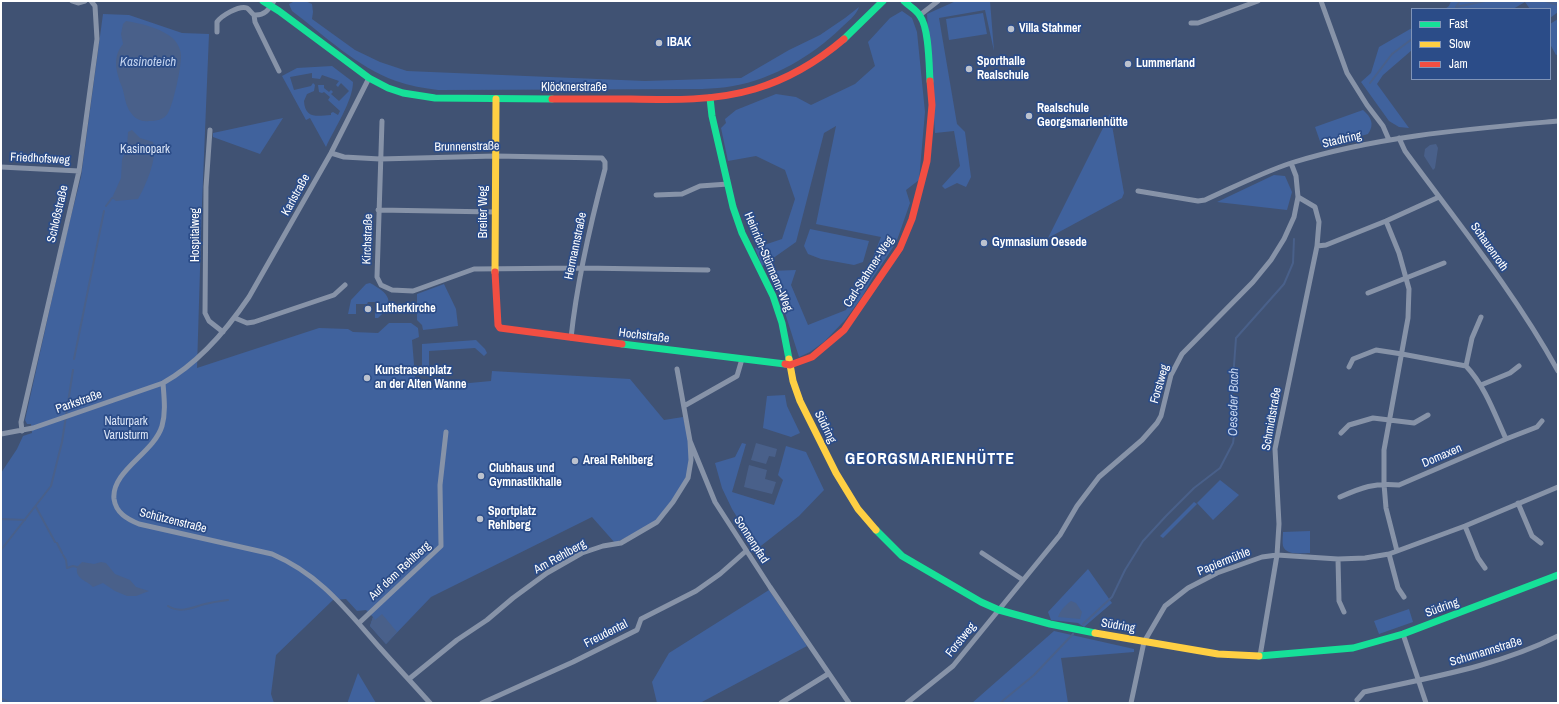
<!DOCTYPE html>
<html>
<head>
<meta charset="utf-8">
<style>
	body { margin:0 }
	#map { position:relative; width:1559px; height:704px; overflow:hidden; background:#405273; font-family:"Archivo Narrow",sans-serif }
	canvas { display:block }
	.frame { position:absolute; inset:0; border:2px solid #fff; pointer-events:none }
	.legend { position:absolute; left:1411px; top:8px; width:140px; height:72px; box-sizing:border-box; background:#2b4c88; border:1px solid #8094b8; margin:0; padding:5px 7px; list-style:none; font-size:12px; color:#fff }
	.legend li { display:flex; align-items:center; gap:8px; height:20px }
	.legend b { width:20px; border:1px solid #8094b8 }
</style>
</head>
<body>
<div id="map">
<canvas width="1559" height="704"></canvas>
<div class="frame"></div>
<ul class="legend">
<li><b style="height:5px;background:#16e098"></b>Fast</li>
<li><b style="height:5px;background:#ffcf43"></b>Slow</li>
<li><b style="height:5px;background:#f24e42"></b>Jam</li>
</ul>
</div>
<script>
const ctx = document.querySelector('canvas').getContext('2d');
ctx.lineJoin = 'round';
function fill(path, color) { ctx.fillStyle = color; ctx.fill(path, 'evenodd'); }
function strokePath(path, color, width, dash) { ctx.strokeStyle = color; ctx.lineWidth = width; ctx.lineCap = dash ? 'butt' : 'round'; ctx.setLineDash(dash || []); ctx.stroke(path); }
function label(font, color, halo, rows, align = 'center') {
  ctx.font = font + ' "Archivo Narrow",sans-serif'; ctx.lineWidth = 3.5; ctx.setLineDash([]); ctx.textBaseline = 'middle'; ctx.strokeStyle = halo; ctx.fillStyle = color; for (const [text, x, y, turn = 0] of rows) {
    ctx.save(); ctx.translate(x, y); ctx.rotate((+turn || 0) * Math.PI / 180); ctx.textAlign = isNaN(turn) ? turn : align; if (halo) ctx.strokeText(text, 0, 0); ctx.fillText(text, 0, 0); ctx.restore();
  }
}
const green = new Path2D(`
	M295,1H305L312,4L313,12L312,19L355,50L380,62L407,71L645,81L741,78L789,50L820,35L845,18L859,7C856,16 847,22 841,28C812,56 773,79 733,86C723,88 713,88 702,89L438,90C424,88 410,86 396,81C357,67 325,36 292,11L289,4Z
	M956,1H990L994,51L985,10L939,18L957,124L965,132L971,177L966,187L957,183L945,189L942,186L960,166L954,131L935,133L927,14Z
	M1451,1H1558V12L1550,18V9H1530L1525,2L1513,9H1445L1449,6Z
	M902,11L912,18L917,32L925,112L919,180L906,190L910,203L896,243L872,279L862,297L845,320L825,341L810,352L799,357L780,297L770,271L796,270L791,285L808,325L846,310L868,270L881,237L816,224L836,126L824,133L796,242L762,266L755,248L782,239L795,199L785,170L756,156L728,161L721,128L726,123L725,119L736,110L776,94L796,97L811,105L855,84L875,66L868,42L890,18Z
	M983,13L987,34L949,40L946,19Z
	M103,14L129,15L182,33L209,34L202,204L197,368L319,328L348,329L353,332L378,333L389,323H411L418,328L419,337L412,340L416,388L491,381L492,371L630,379L664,420L683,417L690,441L688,478L657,522L615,543L592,517L431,597L386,644L370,626L373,617L366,610L357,611L346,599L333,600L276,655L271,694L274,703H1V473L17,449L23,436L32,433L31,424H27L25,420L66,236L81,177Z
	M1558,19V54L1556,55L1550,44V24Z
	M1412,28V50L1383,75L1377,84L1409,128L1399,127L1389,121L1361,82L1371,73L1379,47Z
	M332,66L353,82C353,101 334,129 326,147L310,118L306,120L282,76L297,68ZM312,73V78L320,79L322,75L339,81L336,85L338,87L341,83L349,91L339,101L331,94L333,92L331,90L329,92L324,88V85H318L319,92L322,93L324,92L330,97L328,100L340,111L338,115L333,112L331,113V115C317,116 305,119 304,101L307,94L314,91L315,85L313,83L311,86L294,90L290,77Z
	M1363,110C1371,117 1375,124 1368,134L1322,147L1315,127Z
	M1110,114L1124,193L1122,198L1048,238Z
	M283,118L260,154L213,137V133Z
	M1274,175L1285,176L1292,192L1287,210L1217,202Z
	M810,229L869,241L863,262L854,265L821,259L808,254L804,246Z
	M370,283C388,293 397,301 378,318H375V312H380V306H376V302H368L367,304H356V314H348L351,300L366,284Z
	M444,284L456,309L458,326L423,330L422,325L417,320V294Z
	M476,340L485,349L487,353L484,356L475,348L429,351V367H422V344Z
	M785,395L787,406L800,433L791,437L763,428L767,396Z
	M742,443L746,444L732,492L774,505L783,480L778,475L786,446L806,452L824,490L799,516L757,549L732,509L722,488L715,463L735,457Z
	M1220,480L1239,495L1213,520L1197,503Z
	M1194,502L1197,504L1163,538L1160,536Z
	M1310,531V553C1303,553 1286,556 1283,546C1282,542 1283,536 1283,532Z
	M1088,569L1112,603L1084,627L1078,623L1051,620L1048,612Z
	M769,590L807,646L700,703H657L652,682L669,653Z
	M1409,609L1413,622L1379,634L1374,621Z
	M1054,631L1134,649V652L1061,658L1068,703H972Z
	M358,673L376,703H348V701Z`);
const water = new Path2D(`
	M126,21C140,23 168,30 176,42C179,46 181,51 181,56C181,68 174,102 168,113C164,120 156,121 149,121C142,122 135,119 131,113C125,105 125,96 122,87C116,72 112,57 123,44L121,34L123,24Z
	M132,130L140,138L153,142C158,158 146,185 138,199L116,201L112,198L121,178L122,160L127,147L128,132Z
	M1436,144L1438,148L1435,168L1433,170L1424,156L1425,149L1430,145Z
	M756,443L777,449L775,457L769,456L766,464L751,460Z
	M749,465L767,470L765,479L776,482L772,494L744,487Z
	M82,562L94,564L101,562L106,563L115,574L130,580L136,587L149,591L136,596H127L115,591L103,583L93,587C86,580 75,579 77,567Z
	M1071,601L1076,603L1082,612L1080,619L1058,617C1061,610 1064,606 1071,601Z
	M382,614L397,632L386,644L370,626L373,617L375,620Z`);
const stream = new Path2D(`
	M1460,1L1456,7L1485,1
	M1545,1L1558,5
	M1370,83L1392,54L1412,39
	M106,206L112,198
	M74,359L104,211
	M36,507L55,542
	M1,519L25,520
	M57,543L62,553
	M1,550L51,486L62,442L73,370
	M63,555L66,560L67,568L73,566L77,567
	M168,606C181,614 193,607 205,604C213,602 220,601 228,600
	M1083,624L1112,597L1125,570L1143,541L1166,516L1194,488L1220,468L1233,443L1235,428L1232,393L1236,338L1284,284L1293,263L1294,239
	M1,698L10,703
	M1000,703L1034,675L1073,634`);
const street = new Path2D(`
	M72,1L78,3L85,1
	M1321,1L1347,73L1367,105L1383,126L1389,140
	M254,15L255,22L279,71
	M920,15L938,1
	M1191,23H1198L1258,1
	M217,32V22C221,16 239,5 247,8C250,10 251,13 254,15C265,16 269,9 274,1
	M382,121L377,277L381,285L392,290L413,291L474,269L582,268L708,270
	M210,130L206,187L205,313L209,321L223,332
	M1399,138L1405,151C1458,223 1515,293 1558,371
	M331,153L344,157L380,159L495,156L602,158L605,162V169C590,225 577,281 571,338
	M1,167L79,171
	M1138,191L1198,201L1205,200C1234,187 1261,173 1291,163C1378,136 1468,129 1558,121
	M656,195L682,194L700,186L728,184
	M378,210L495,212
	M1386,221L1399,253L1409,289L1408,318L1384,450V484L1386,508L1397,551
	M1317,246L1326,245L1386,221L1439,197
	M1368,293L1444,263
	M235,318L247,323L254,322L334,295L345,285
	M1466,366L1472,338L1481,317
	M677,369L690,441L715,502L770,587L849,703
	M163,383C164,397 166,412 162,426C154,453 111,471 114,499C116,513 127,519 139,524L272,554C321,575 347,611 381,649C397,667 414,685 430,703
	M1481,385L1510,373L1519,366
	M684,406L737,376L742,359
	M22,431L21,422L79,171L97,39L95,6L91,1
	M1341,433L1349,425L1373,418L1414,423L1428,415
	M1,434L33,428L163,383C199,363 226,331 249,297L331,153L369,78
	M1506,439L1537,427L1542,421
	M1340,497C1363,487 1373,483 1399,485L1506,439C1495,415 1485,386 1466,366L1402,354L1376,350L1353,359L1349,367
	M1518,503L1532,536L1541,543
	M1465,526L1478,558L1485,568
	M982,553L1023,580
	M1389,554L1398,588L1404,597
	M1338,559L1339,601L1344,612
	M359,623L441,546L440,485L446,432
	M1403,634L1426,703
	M1260,656L1277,555L1279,524L1275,449L1317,246L1319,222L1315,207L1298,197
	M409,679L457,640L487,620L513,598L547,573L582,553L603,546L621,543L657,522L673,502L688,478L691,460L690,441
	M1357,700L1364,692C1431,677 1496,667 1558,636
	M482,703L573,662L637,630L641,619L696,591L720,574L746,551
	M781,703L828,674
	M907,703L953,666L1060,535L1077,506L1099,477L1142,440L1157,423L1161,416L1171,375L1182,354L1253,282L1271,260L1284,239L1294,217L1298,197L1296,176L1291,163
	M1131,703L1144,642L1165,606L1188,588L1217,573L1262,557L1277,555L1338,559L1365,558L1389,554L1465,526L1558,487`);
const fast = new Path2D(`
	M263,1L279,11L369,78L388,88L403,93L435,98L552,99
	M904,1C909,6 917,10 920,16C929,28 929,65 930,81
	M844,39L883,1
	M710,98L712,116L733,207L742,233L773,296L782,323L789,359
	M622,344L785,364
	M876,530L902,556L981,602L999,610L1050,624L1095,633
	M1259,656L1353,648L1403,634L1558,575`);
const slow = new Path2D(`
	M495,272L496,99
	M789,359L793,381L800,401L836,473L858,509L876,530
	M1095,633L1218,654L1259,656`);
const jam = new Path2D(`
	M552,99C579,99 605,99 631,99C672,100 715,101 755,89C788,79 817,62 844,39
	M495,272L498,325L500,328L622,344
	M785,364L790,365L812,357L844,330L900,248L912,219L927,161L932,105L930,81`);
const markers = [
	[1011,29,4,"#bcc2ce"],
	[659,43,4,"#bcc2ce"],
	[1128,64,4,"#bcc2ce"],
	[969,69,4,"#bcc2ce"],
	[1029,116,4,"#bcc2ce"],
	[984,243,4,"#bcc2ce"],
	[368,309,4,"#bcc2ce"],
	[367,378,4,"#bcc2ce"],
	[575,461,4,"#bcc2ce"],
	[481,476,4,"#bcc2ce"],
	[480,519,4,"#bcc2ce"]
];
const poiNames = [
	["Villa Stahmer",1019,29],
	["IBAK",667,43],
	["Sporthalle",977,62],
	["Realschule",977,76],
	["Lummerland",1136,64],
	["Realschule",1037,109],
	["Georgsmarienhütte",1037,123],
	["Gymnasium Oesede",992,243],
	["Lutherkirche",376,309],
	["Kunstrasenplatz",375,371],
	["an der Alten Wanne",375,385],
	["Areal Rehlberg",583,461],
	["Clubhaus und",489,469],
	["Gymnastikhalle",489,483],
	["Sportplatz",488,512],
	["Rehlberg",488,526]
];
const streetNames = [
	["Klöcknerstraße",574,88],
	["Stadtring",1342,140,-13],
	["Brunnenstraße",467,147,-1],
	["Friedhofsweg",40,159,3],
	["Karlstraße",296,195,-61],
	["Breiter Weg",484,212,-90],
	["Schloßstraße",58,214,-77],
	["Hospitalweg",196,235,-90],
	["Kirchstraße",368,239,-88],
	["Hermannstraße",576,246,-78],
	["Schauenroth",1489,247,55],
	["Heinrich-Stürmann-Weg",768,262,67],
	["Carl-Stahmer-Weg",869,272,-57],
	["Hochstraße",644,336,7],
	["Forstweg",1160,384,-74],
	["Parkstraße",79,402,-19],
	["Schmidtstraße",1272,419,-80],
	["Südring",825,427,64],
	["Domaxen",1442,456,-23],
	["Schützenstraße",173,521,14],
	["Sonnenpfad",751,540,57],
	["Am Rehlberg",560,557,-29],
	["Papiermühle",1224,562,-22],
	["Auf dem Rehlberg",400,571,-43],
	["Südring",1442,608,-20],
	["Südring",1118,626,10],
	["Freudental",606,634,-27],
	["Forstweg",961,640,-51],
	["Schumannstraße",1486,652,-17]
];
const parkNames = [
	["Kasinopark",145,150],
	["Naturpark",126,422],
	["Varusturm",126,436]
];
const waterNames = [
	["Kasinoteich",148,63],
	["Oeseder Bach",1234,402,-89]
];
const districtNames = [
	["GEORGSMARIENHÜTTE",930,460]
];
fill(green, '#40629d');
fill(water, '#49608a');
strokePath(stream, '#49608a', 2);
strokePath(street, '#8793a8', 5);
strokePath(fast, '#16e098', 7);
strokePath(slow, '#ffcf43', 7);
strokePath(jam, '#f24e42', 7);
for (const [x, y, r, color] of markers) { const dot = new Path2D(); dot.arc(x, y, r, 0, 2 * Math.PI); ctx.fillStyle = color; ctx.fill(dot); strokePath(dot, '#2b4c88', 1.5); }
label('bold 12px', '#fff', '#2b4c88', poiNames, 'left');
label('12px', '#fff', '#2b4c88', streetNames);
label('12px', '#dce6f7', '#2b4c88', parkNames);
label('italic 13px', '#c4d4ef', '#2b4c88', waterNames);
ctx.letterSpacing = '1px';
label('bold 16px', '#fff', '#2b4c88', districtNames);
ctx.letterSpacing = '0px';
</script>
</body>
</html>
